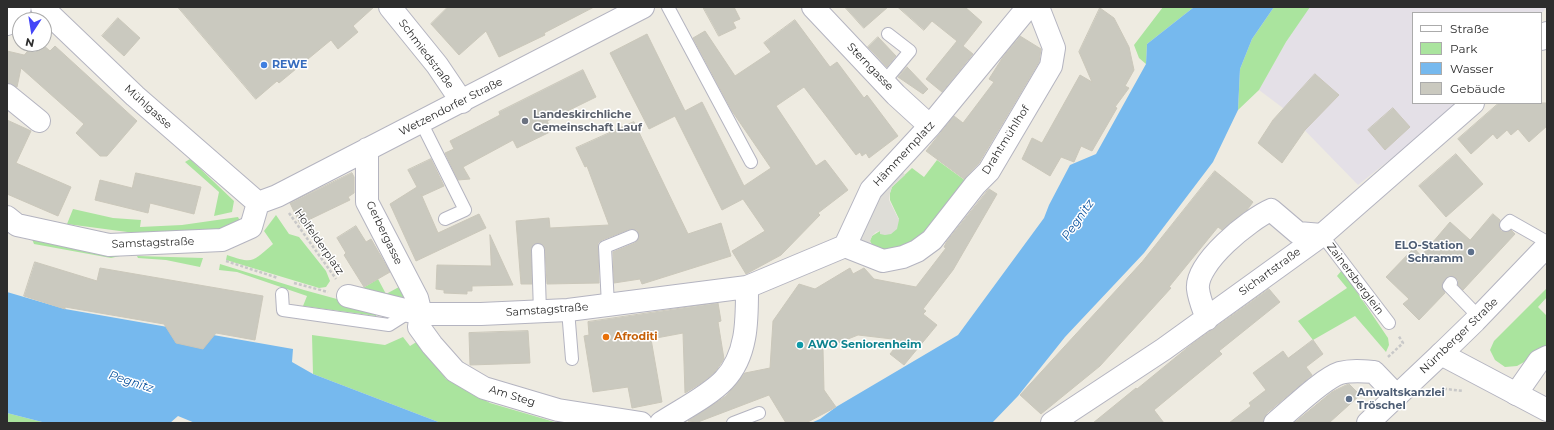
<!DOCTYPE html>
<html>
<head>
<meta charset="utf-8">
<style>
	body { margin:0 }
	#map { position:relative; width:1554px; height:430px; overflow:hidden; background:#eeebe1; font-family:Montserrat,sans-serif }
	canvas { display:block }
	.frame { position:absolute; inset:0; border:8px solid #2d2d2d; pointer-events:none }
	.legend { position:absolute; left:1412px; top:12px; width:130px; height:92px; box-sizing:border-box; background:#fff; border:1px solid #ababab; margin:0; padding:5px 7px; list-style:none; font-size:12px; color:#2d2d2d }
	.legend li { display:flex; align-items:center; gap:8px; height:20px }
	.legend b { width:20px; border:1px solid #ababab }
	.north { position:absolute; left:12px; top:12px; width:40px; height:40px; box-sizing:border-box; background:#fff; border:1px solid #ababab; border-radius:50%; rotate:192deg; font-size:11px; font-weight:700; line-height:16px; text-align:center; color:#2d2d2d }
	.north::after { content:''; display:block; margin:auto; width:14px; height:18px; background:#4446f8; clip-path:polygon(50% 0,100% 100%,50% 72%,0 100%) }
</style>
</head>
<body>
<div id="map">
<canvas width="1554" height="430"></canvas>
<div class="frame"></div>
<ul class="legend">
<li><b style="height:5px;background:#fff"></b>Straße</li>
<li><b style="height:11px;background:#aae49e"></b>Park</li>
<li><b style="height:11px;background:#76b9ee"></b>Wasser</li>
<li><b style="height:11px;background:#cac9bf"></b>Gebäude</li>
</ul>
<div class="north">N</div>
</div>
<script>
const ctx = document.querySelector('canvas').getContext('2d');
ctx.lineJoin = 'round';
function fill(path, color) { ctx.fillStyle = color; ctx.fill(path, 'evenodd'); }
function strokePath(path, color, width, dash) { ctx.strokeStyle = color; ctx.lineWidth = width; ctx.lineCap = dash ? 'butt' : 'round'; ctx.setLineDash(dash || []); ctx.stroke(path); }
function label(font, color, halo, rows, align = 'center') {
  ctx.font = font + ' Montserrat,sans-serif'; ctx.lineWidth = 3; ctx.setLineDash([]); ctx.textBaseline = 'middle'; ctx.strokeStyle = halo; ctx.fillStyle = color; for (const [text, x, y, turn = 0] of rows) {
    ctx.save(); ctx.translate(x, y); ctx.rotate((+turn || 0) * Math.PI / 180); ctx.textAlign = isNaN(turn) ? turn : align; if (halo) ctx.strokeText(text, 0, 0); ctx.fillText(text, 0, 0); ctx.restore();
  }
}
const industrial = new Path2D(`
	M1309,7H1547L1541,14L1413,13V103H1458L1450,112L1358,185L1283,108L1259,90L1286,42Z`);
const green = new Path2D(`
	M1163,7H1194L1147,44L1146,64L1139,58L1134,45Z
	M1274,7H1310L1286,42L1259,90L1238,110L1240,69L1252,39Z
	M190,159L234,201L232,212L214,216L219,192L185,162Z
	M937,160L970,184C950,204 914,253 884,250C880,250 876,247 872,245L870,241L872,236L899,219L890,200V193L892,187L912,168L924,177Z
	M73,209L113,218L141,220L140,227L182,225L238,217L241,223L223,232L150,235L67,224Z
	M276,215L289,234L299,237L326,271L330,281L326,287L319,288L226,260L227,255C254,264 252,262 273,244L264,231Z
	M32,239L124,255L111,258L34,244Z
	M137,256L203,258L200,267L166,260L138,258Z
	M220,264L304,290L377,310L376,316L303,306L307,296L237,272L219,270Z
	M1342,270L1388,338L1389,345L1386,352L1355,316L1313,340L1298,321L1347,288L1337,276Z
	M378,279L386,294L399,287L407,300L366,290L363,288Z
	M1547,288V297L1538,307L1547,316V349L1517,366L1505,367L1495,360L1490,350L1494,341Z
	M312,335L385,345L403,337L410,346L418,341L446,379L490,403L558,423H441L313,374Z
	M7,413L46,423H7Z`);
const plaza = new Path2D(`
	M901,170L905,175L892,187L890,193L889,200L899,220L897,229L891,234L885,235L880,234V231L876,232L872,236L870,241L872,245L870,248L856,238L862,208Z`);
const water = new Path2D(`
	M1194,7H1274L1252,39L1240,69L1238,110L1213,162L1144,253L1065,337L1018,396L992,423H811L820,419L836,407L958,335L1044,218L1049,205L1070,165L1096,154L1146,64L1147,44Z
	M7,292L65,309L293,349L292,362L313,374L441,423H195L178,416L170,423H46L7,413Z`);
const building = new Path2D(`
	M178,7H374L353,26L358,32L338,49L331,40L279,83L277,81L256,99Z
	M448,7H594L544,33L545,35L499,57L486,31L459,55L431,24Z
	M703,7H734L740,19L733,22L736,28L719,36Z
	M845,7H888L864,28Z
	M898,7H965L982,22L963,46L973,54L942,92L926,79L957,41L932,21L924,30Z
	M1100,8L1114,18L1129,47L1134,70L1125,86L1129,88L1115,107L1117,108L1092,151L1081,146L1074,162L1061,157L1050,176L1022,159L1032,138L1042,143L1080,75L1092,82L1079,52Z
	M118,18L140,38L124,56L102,36Z
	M795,20L830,67L837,62L864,98L867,95L898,136L869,158L866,153L862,156L860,152L856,155L804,87L776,106L816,166L825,160L848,190L818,213L820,215L781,255L746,274L732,251L765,231L743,199L722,210L675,116L649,129L610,53L647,34L685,111L702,102L744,186L771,168L732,111L693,38L705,31L735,76L771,52L764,43Z
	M1020,36L1041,49L1039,62L979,163L964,179L926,151L954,116L963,123L994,82L989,79L1003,57Z
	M878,37L896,56L887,67L868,47Z
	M34,44H42L50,51L55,46L137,121L107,156H100L76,133L84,124L21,68L17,87L7,83V51L24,55Z
	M907,67L928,89L923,94L898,77Z
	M583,70L596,97L547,121L552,131L517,148L513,140L463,167L470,179L458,180L445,153L454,149L450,141L500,115L499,112Z
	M1315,74L1339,95L1305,130L1282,163L1258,143L1273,120Z
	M1499,103H1547V126L1529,142L1518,129L1511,135L1507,130L1497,139L1493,134L1471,154L1458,139Z
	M1393,108L1410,127L1385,150L1368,130Z
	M7,120L31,131L16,163L71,187L58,216L7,194Z
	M634,122L688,234L721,223L731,256L642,284L640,279L614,283L613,252L635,243L639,237L637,230L630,229L602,240L598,243L599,283L547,284L545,249L544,246L538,243L534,244L531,250L532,284H521L516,221L549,218L550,228L609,225L587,166L585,167L576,148Z
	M1456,154L1483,184L1446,217L1419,186Z
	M431,159L444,186L422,196L421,194L438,233L479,214L486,228L416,261L390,204L417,187L408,170Z
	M1215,171L1253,202L1247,210L1222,230L1218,227L1169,287L1171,288L1100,366L1041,414L1020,395L1142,262Z
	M136,173L201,187L194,214L150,203L148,213L95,200L100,180L132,188Z
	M352,173L354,177V193L348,197L350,200L300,224L290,203Z
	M989,189L997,194L953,270L923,309L926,311L923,314L937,325L904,365L890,354L901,340L858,335L823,349L824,390L836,407L806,423H786L769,395L698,422L688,421L726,396L745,373L770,368L773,321L799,284L815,289L850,268L853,274L864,268L874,279L916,287L946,248L944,247L947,241Z
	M1493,214L1500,220L1499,227L1501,231L1508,232L1511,230L1515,234L1463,290L1458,285V280L1455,277L1451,276L1445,279L1442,285L1445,293L1419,320L1403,304L1409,299L1386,277L1414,248L1421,256L1450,222L1470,240Z
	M356,226L366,242L371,239L390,272L364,287L344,255L346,253L337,238Z
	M490,235L513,285L472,286V291H467V294L444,293V290L436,289L437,265L491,266Z
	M35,262L97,281L100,268L263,296L255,340L216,333L203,349L176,343L164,324L65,307V309L24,296Z
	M1269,289L1280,302L1219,351L1222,354L1154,410L1164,423H1093L1136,388L1137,389L1192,344Z
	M718,303L721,321L718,322L724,359L715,372L703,382L685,393L683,333L651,339L662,402L632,408L628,387L593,392L584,336L589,335L588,322Z
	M528,331L530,363L470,365L469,333Z
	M1313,340L1323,354L1306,367L1312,375L1267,413L1263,423H1229L1251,406L1249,403L1266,390L1253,373L1283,351L1288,358Z
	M1349,384L1360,395L1329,423H1294L1332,392Z`);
const path = new Path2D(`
	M289,213L336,279
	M226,261L278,278
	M294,283L328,292
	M1388,357L1403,343L1398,335
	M1430,395L1446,389L1463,391`);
const service = new Path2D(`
	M668,7L751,162
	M884,82L910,51L888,34
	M421,122L465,210L445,219
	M1506,225L1510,221L1547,242
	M1322,235L1389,323
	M538,250L540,312
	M1451,283L1449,286L1479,317
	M282,294L283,310L389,325L411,311
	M608,305L605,247L632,236
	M568,310L572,359
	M733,423L759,413`);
const minor = new Path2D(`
	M42,7L135,96L258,203
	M390,7L437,65L462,102
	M813,7L896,95L930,126
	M7,24L20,7
	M1541,39L1547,33
	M7,95L39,121
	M367,149V202L417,298L421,314L419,327L432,345L455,371L484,388L558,410L641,423
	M258,203L277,196L643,7
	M7,217L17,225L109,245L222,240L251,227L258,203
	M845,246L883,261L903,257L917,251L932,240L975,185L989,171L1051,66L1054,48L1038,7
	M348,296L421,314H481L568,310L747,287L845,246L871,190L930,126L1028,7
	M1207,319C1204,310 1199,299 1198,289C1195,263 1250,219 1271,210L1298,233L1322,235
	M1516,394L1539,361L1547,357
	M661,423C679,411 709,396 724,380C748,355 747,318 747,287
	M1052,423L1164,349L1322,235L1473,103
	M1275,423C1291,410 1322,379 1340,373C1352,370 1362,371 1374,372L1397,396`);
const tertiary = new Path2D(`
	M1368,423L1441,354`);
const secondary = new Path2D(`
	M1547,246L1475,321L1441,354L1547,410`);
const markers = [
	[264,65,4,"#3f7fe0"],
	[525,121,4,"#6b7280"],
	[1471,252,4,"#5c6f8a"],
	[606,337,4,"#e8710a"],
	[800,345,4,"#0f9aa8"],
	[1349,399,4,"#5c6f8a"]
];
const streetNames = [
	["Schmiedstraße",426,54,53],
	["Sterngasse",870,67,46],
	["Mühlgasse",148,107,42],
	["Wetzendorfer Straße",451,107,-27],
	["Drahtmühlhof",1006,140,-58],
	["Hämmernplatz",904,154,-47],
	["Gerbergasse",384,233,64],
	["Holfelderplatz",319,242,55],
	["Samstagstraße",153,243,-2],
	["Sichartstraße",1270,272,-36],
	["Zainersberglein",1355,279,53],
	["Samstagstraße",547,310,-4],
	["Nürnberger Straße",1459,336,-44],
	["Am Steg",512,396,17]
];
const shopNames = [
	["REWE",272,65]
];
const worshipNames = [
	["Landeskirchliche",533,115],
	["Gemeinschaft Lauf",533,128]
];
const serviceNames = [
	["ELO-Station",1463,246],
	["Schramm",1463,259],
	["Anwaltskanzlei",1357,393,"left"],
	["Tröschel",1357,406,"left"]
];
const foodNames = [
	["Afroditi",614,337]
];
const cultureNames = [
	["AWO Seniorenheim",808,345]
];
const waterNames = [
	["Pegnitz",1078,220,-55],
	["Pegnitz",131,382,18]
];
fill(industrial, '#e4e0e7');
fill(green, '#aae49e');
fill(plaza, '#deddd7');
fill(water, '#76b9ee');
fill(building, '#cac9bf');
strokePath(building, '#cac7ba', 1);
strokePath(service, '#b4b4c0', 14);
strokePath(minor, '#b4b4c0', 24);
strokePath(tertiary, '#b4b4c0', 24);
strokePath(secondary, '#b4b4c0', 24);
strokePath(path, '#c8c8c8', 2.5, [3, 2]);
strokePath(service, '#fff', 12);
strokePath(minor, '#fff', 22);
strokePath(tertiary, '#fff', 22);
strokePath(secondary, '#fff', 22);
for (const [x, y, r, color] of markers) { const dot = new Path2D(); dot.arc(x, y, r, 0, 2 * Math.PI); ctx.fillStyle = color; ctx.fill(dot); strokePath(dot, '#fff', 1.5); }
label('11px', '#2d2d2d', '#fff', streetNames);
label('bold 11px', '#366cbe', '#fff', shopNames, 'left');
label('bold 11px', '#5b616d', '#fff', worshipNames, 'left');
label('bold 11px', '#4e5e75', '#fff', serviceNames, 'right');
label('bold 11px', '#c56008', '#fff', foodNames, 'left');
label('bold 11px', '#0d838f', '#fff', cultureNames, 'left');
label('italic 12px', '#0f559f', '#fff', waterNames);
</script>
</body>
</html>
